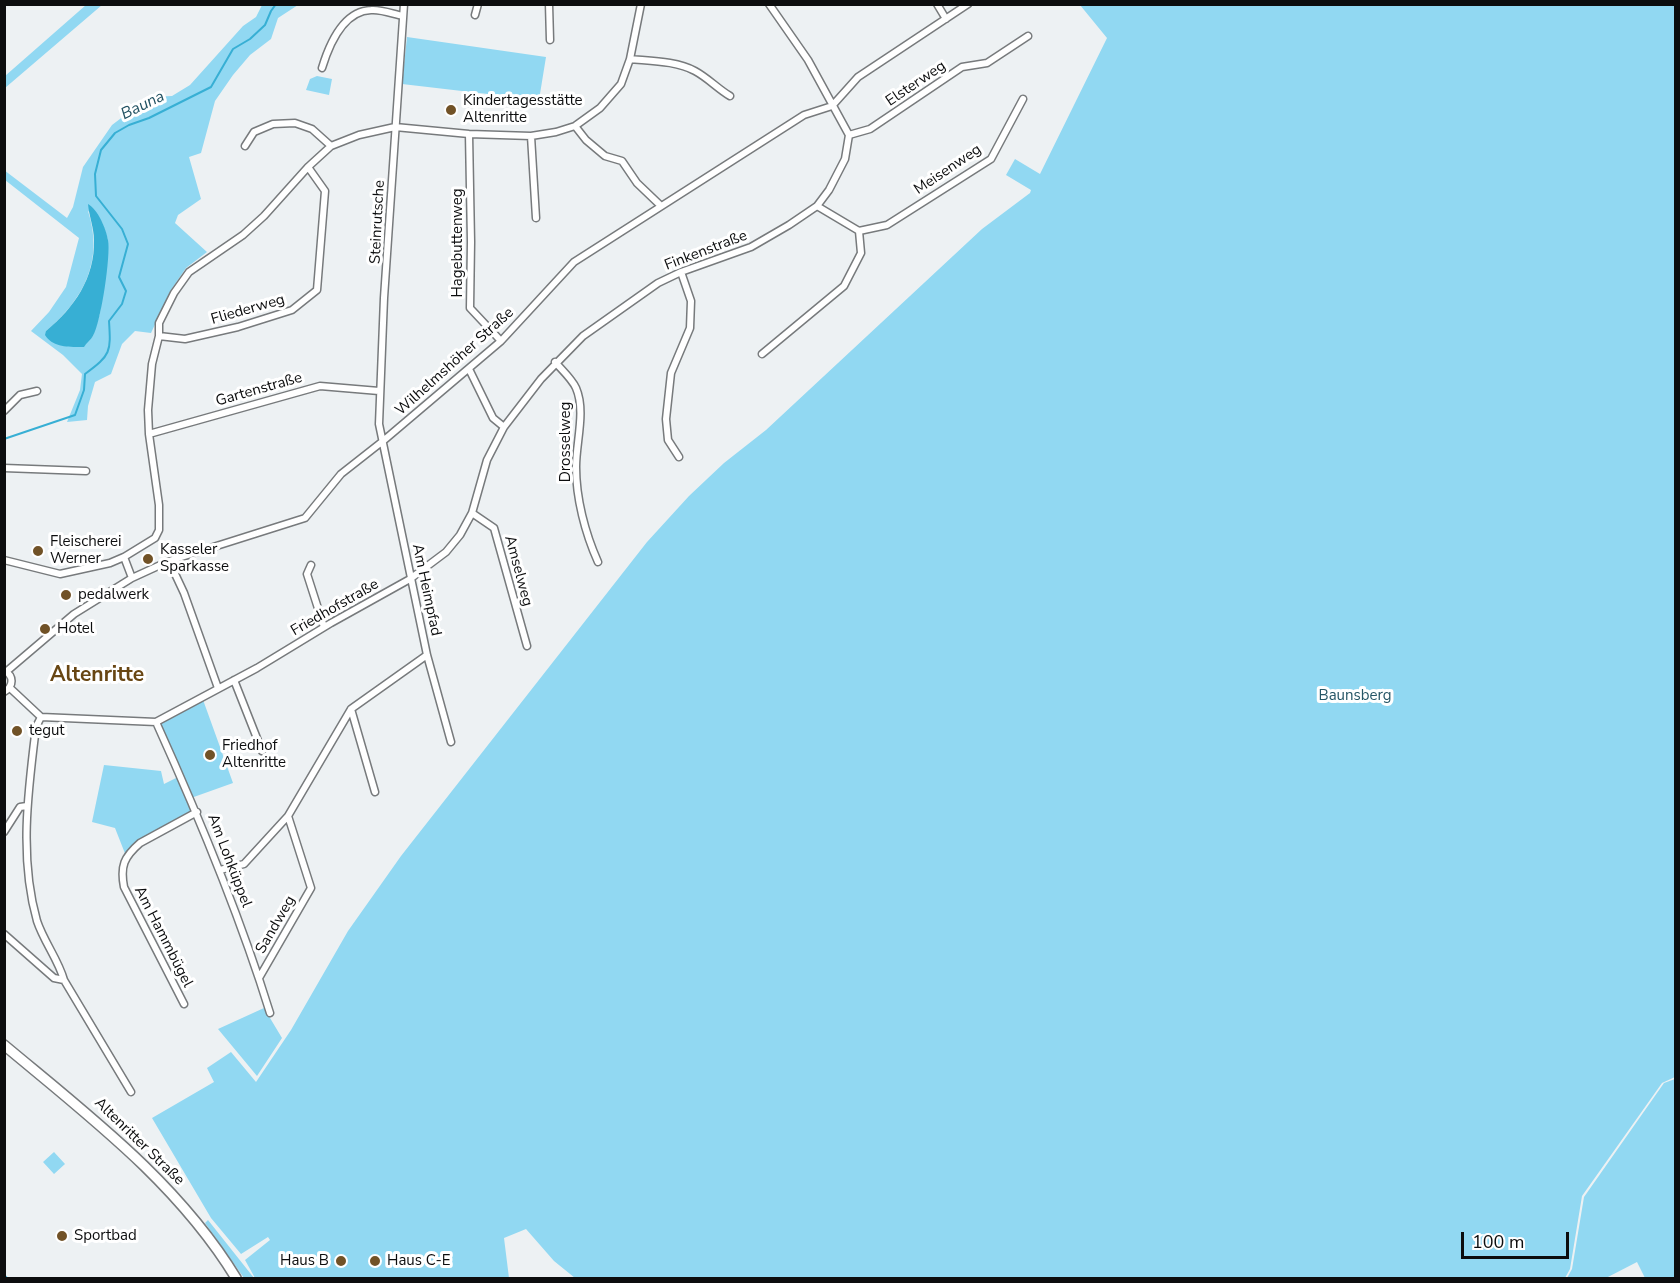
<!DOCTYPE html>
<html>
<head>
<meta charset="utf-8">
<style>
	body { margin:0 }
	#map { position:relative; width:1680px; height:1283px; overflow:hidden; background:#edf1f3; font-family:"Nunito Sans",sans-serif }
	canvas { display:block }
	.frame { position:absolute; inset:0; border:6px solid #0c0d0e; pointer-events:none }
	.scale { position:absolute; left:1461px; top:1232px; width:108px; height:27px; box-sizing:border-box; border:3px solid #0c0d0e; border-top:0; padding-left:8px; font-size:18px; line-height:21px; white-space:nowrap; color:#0c0d0e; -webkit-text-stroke:4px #fff; paint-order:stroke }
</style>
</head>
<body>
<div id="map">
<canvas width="1680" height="1283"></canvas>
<div class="frame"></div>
<div class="scale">100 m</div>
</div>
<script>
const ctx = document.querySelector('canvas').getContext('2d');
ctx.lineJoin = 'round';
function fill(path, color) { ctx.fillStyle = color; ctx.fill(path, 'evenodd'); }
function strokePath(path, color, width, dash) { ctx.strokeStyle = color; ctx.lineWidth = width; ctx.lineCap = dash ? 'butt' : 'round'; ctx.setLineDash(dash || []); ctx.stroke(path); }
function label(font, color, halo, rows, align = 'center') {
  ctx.font = font + ' "Nunito Sans",sans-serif'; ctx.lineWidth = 6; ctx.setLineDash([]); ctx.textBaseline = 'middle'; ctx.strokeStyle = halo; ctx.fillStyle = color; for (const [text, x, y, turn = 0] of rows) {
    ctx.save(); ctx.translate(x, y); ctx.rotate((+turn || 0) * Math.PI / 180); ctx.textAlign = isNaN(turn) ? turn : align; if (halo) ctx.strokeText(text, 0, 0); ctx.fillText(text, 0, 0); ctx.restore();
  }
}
const green = new Path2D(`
	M86,5H102L5,88V76Z
	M262,5H298L278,18L271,39L250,55L233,75L215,101L201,153L189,157L201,199L178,215L175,223L207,252L186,268L171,290L151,333L135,331L122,344L111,374L95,382L88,406L87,420L67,422L80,390L82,374L63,355L31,331L49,312L66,287L79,238L5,180L4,170L67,218L73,207L83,167L112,125L149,97L172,96L190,85L243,26L256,17ZM88,211L102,222L108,240V251L100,313L93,336L83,347L46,331C84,299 104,260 88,211Z
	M1080,5H1675V1077L1662,1083L1582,1196L1570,1269L1565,1278H575L554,1261L526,1229L504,1238L509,1278H255L245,1260L270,1240L268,1237L241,1254L211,1218L152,1118L214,1082L207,1068L231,1052L256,1082L291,1030L348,931L401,856L647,542L689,496L724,463L766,430L982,229L1030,193L1031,190L1006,175L1015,159L1040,174L1107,38Z
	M407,37L546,57L539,100L402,84Z
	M317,76L332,79L329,95L306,90L310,79Z
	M202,697L233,783L191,798L197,812L140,843L126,856L115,828L92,822L104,765L161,771L164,784L180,776L156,722Z
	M264,1008L282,1038L257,1076L218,1029Z
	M1675,1079V1278H1645L1637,1262L1606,1278H1567L1572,1269L1584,1197L1664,1083Z
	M54,1152L65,1164L54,1174L43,1162Z
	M208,1220L254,1278H244L205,1223Z`);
const water = new Path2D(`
	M88,204C98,210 106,228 108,240C111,255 101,322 93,336C91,340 86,343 84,347C70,347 53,348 45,335L46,331C74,308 95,278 94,240C94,228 89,216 88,204Z`);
const stream = new Path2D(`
	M4,439L75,415L84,390L85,374C111,355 111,352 109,321L122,304L126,291L119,277L128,244L122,229L96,196L95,174L101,150L115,133L129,125L149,118L211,87L233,49L250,39L265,25L271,11L276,4
	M4,1275L7,1278`);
const street = new Path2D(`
	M404,4L384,298L379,424L427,655L451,742
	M549,4L550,40
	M937,4L946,19
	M475,15L478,4
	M630,59C651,61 677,61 695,71C708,78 718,89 730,96
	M322,68C329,45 343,11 371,10C381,9 393,14 403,16
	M575,126L586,140L605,156L622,161L637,183L660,205
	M469,134L471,242L470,308L501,341
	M849,135L870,129L962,67L987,63L1028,36
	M531,136L536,218
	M245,146L254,132L273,124L295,123L312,129L331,146
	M859,231L887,225L991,159L1023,99
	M159,336L185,339L238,327L292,310L317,290L325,191L308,167
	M762,354L844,286L861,253L859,231L817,206
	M555,362C562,370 572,379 576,388C586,411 576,442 576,467C576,498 585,533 598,562
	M469,369L493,418L504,427
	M4,411L20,395L37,391
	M149,434L320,386L379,391
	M679,457L668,440L666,419L671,373L690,328L691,301L681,272
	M4,468L86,471
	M472,513L494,528L527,646
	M124,557L132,578
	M4,560L60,574L110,563L124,557L155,538L159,530V505L149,434L148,410L152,364L159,336V323L174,293L189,272L243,235L264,216L308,167L331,146L359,135L395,127L469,134L531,136L556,132L575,126L600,108L621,84L630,59L641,4
	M169,561L184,593L218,688
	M311,565L307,574L324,627
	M4,670C14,676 14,686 4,692
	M7,671L74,614L132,578L169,561L305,518L341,474L383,441L501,341L574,262L804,115L832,106L858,77L968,4
	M234,680L262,751
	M10,688L41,717
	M351,709L375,792
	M41,717L156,722L257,668L331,623L410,579L446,552L460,535L472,513L487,460L504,427L541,379L583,336L658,283L681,272L751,247L789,225L817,206L829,190L845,159L849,135L808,60L769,4
	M41,717L36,727C28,791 19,858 37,921C44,942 58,959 64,980L131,1092
	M156,722C199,817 239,913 270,1013
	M4,832L20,807L27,806
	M220,870L244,864L288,816L351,709L427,655
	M4,934L54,978L64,980
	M259,978L311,888L288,816
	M184,1004L124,887C120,866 124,857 140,843L197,812`);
const secondary = new Path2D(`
	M4,1045C89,1116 178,1183 236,1278`);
const markers = [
	[451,110,6,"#715227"],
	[38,551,6,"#715227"],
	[148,559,6,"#715227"],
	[66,595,6,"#715227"],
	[45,629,6,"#715227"],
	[17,731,6,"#715227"],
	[210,755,6,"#715227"],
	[62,1236,6,"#715227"],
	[341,1261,6,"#715227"],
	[375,1261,6,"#715227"]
];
const streetNames = [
	["Elsterweg",916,84,-34],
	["Meisenweg",948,170,-34],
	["Steinrutsche",378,222,-87],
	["Hagebuttenweg",458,243,-90],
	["Finkenstraße",706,251,-21],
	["Fliederweg",248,310,-16],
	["Wilhelmshöher Straße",455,362,-42],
	["Gartenstraße",259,390,-16],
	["Drosselweg",566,442,-90],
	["Amselweg",518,571,75],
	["Am Heimpfad",426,590,78],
	["Friedhofstraße",335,608,-30],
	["Am Lohküppel",229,861,69],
	["Sandweg",276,925,-60],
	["Am Hammbügel",163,937,63],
	["Altenritter Straße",139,1142,44]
];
const poiNames = [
	["Kindertagesstätte",463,101],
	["Altenritte",463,118],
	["Fleischerei",50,542],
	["Werner",50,559],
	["Kasseler",160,550],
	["Sparkasse",160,567],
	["pedalwerk",78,595],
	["Hotel",57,629],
	["tegut",29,731],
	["Friedhof",222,746],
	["Altenritte",222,763],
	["Sportbad",74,1236],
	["Haus B",329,1261,"right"],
	["Haus C-E",387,1261]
];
const parkNames = [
	["Baunsberg",1355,696]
];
const waterNames = [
	["Bauna",143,106,-26]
];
const districtNames = [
	["Altenritte",97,676]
];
fill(green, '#91d8f2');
fill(water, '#37afd4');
strokePath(stream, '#37afd4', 2);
strokePath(street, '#777a7c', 9);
strokePath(secondary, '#777a7c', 12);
strokePath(street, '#fff', 6);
strokePath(secondary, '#fff', 9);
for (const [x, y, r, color] of markers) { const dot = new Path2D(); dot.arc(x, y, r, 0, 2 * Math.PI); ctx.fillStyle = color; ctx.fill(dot); strokePath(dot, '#fff', 2); }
label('15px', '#0c0d0e', '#fff', streetNames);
label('15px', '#0c0d0e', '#fff', poiNames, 'left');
label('15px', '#265666', '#fff', parkNames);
label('italic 16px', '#225262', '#fff', waterNames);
label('bold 21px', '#684613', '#fff', districtNames);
</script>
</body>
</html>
